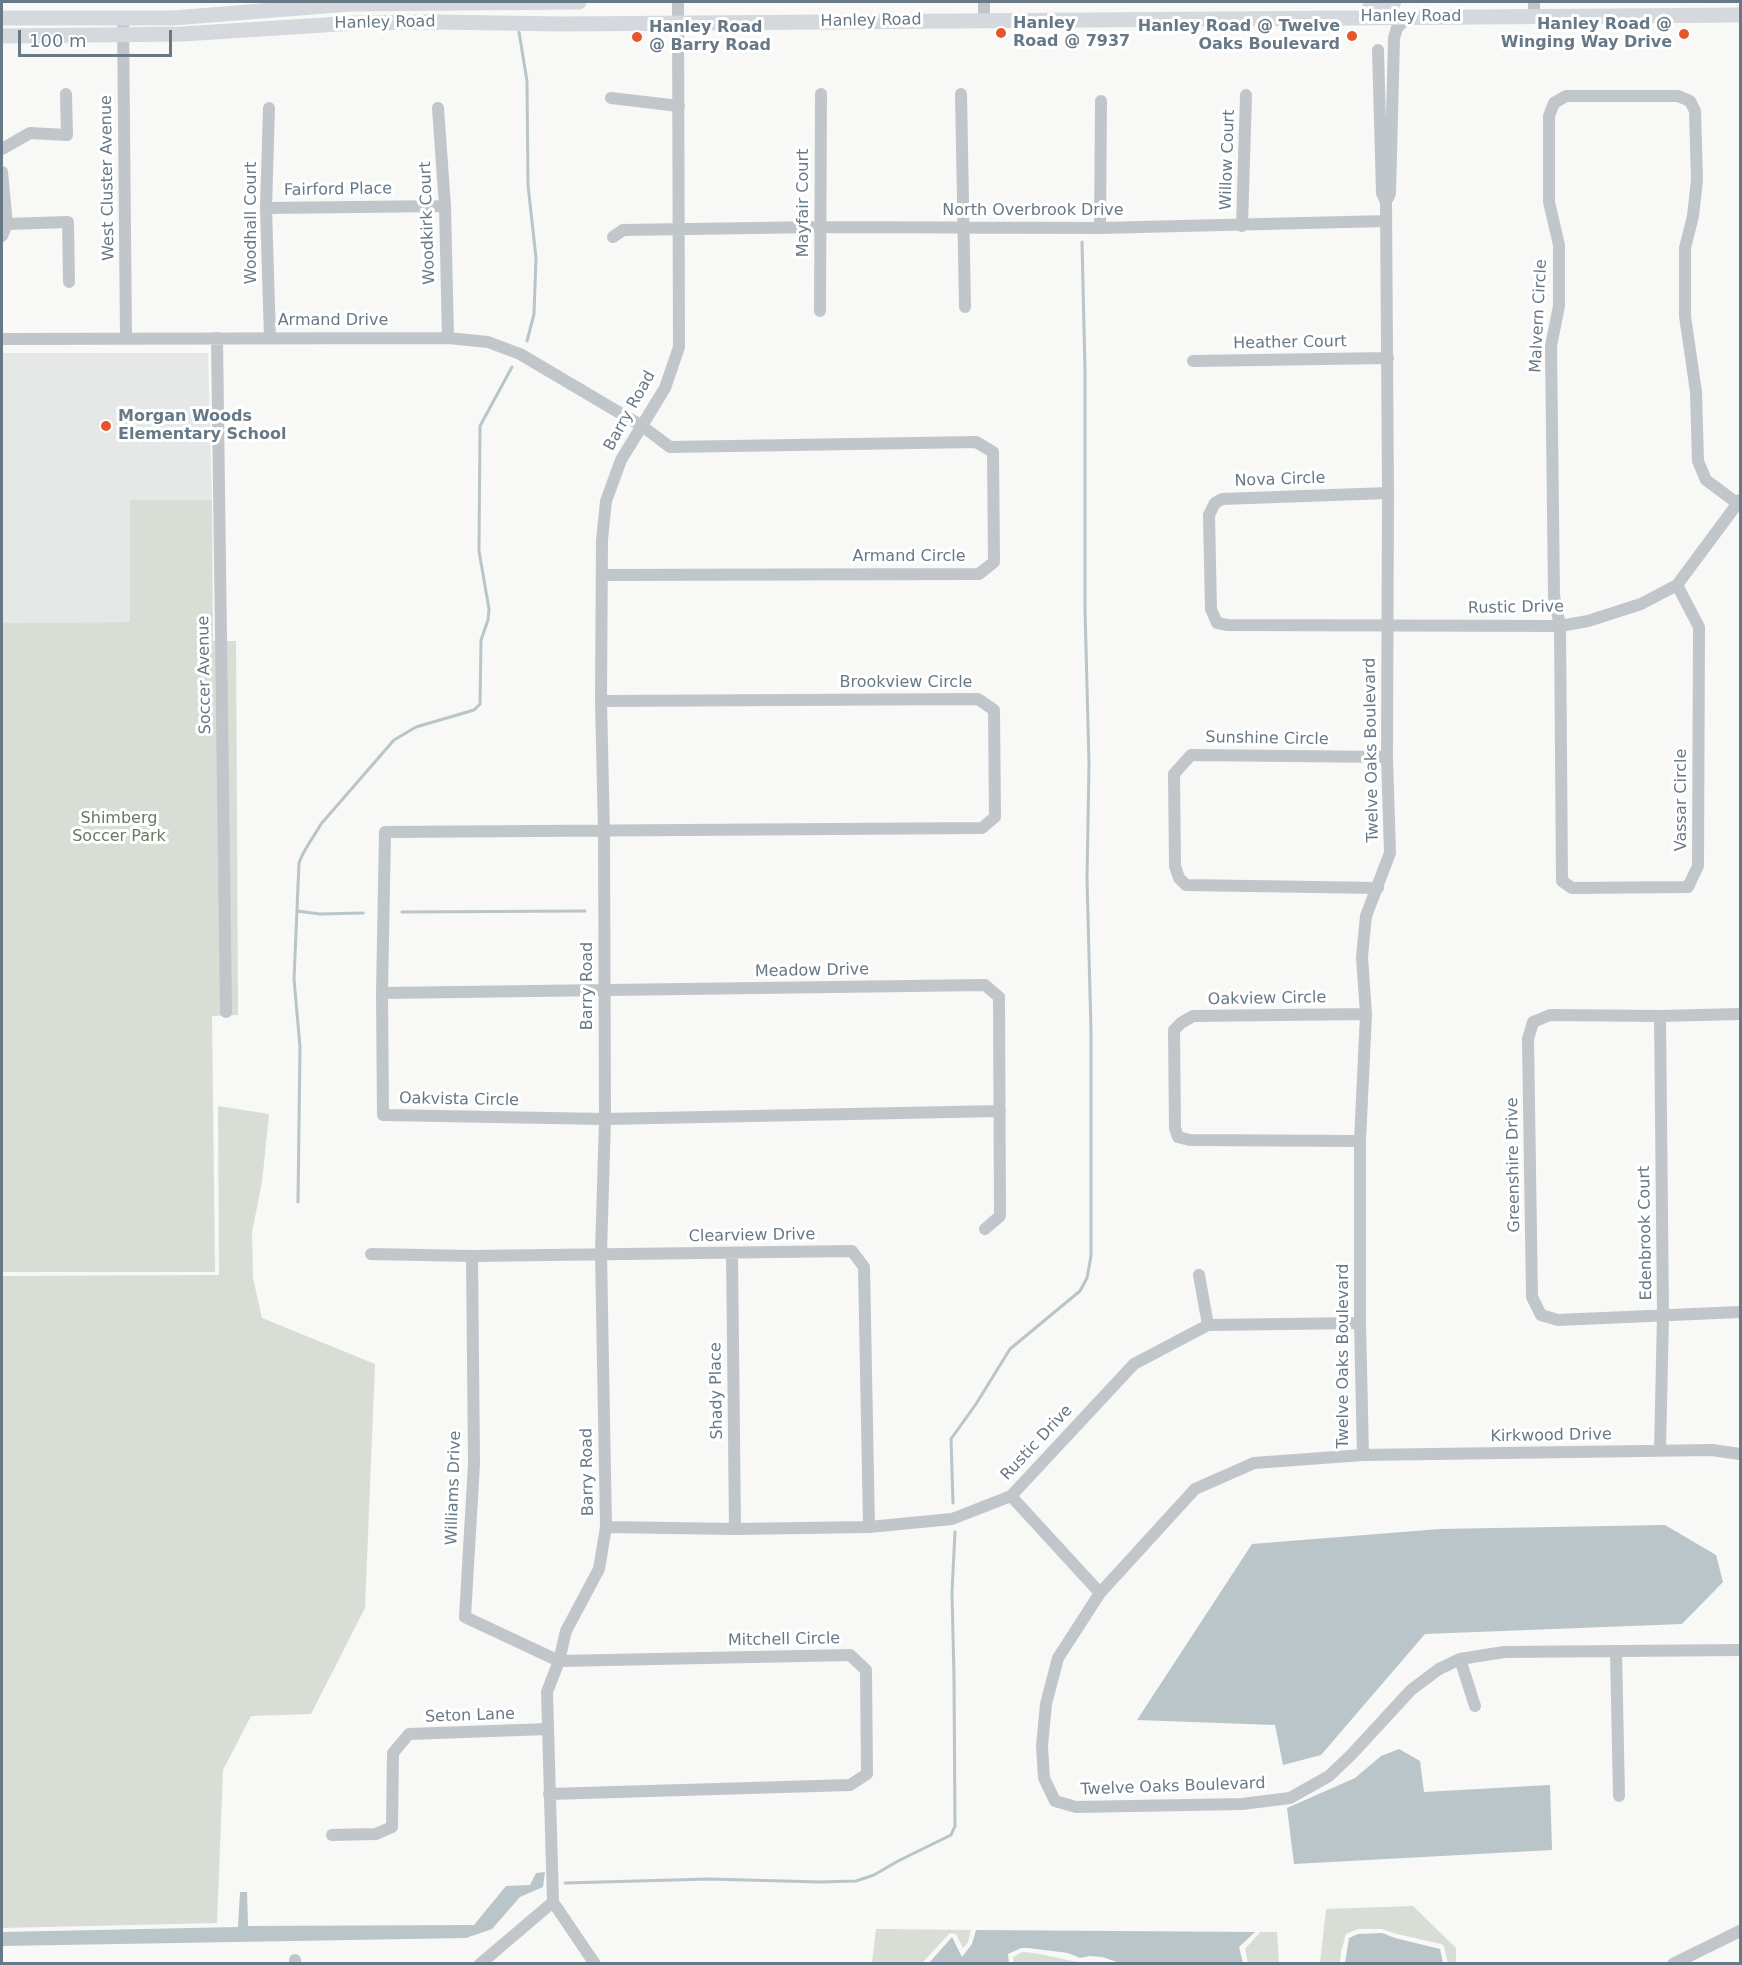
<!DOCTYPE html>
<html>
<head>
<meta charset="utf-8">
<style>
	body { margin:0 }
	#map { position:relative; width:1742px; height:1965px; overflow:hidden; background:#f8f8f6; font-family:"DejaVu Sans",sans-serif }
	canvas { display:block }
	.frame { position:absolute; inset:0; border:3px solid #677987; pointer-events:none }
	.scale { position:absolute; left:18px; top:30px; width:154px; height:27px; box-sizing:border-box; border:3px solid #677987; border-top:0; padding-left:8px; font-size:18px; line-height:21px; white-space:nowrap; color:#677987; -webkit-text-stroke:4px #fff; paint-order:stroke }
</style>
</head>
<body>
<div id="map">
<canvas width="1742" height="1965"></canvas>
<div class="frame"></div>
<div class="scale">100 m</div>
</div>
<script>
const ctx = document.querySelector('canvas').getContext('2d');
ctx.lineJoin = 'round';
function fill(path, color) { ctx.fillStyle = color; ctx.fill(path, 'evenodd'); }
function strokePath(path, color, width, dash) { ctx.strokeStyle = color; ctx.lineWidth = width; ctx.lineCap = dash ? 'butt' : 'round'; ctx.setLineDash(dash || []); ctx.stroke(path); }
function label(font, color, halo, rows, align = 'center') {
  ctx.font = font + ' "DejaVu Sans",sans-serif'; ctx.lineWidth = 6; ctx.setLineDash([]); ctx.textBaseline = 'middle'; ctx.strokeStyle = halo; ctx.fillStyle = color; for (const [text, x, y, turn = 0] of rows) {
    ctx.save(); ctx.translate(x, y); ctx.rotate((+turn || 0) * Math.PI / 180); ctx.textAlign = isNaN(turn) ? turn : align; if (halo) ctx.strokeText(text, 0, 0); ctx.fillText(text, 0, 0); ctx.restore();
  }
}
const built = new Path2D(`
	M2,353H208L212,500H130V622L2,623Z`);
const green = new Path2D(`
	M130,500H212L213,641H236L238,1015L212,1016L215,1272H2V623L130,622Z
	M218,1106L269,1114L262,1182L252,1232L253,1278L262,1318L375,1364L365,1608L311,1714L251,1716L223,1770L217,1923L2,1928V1276L219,1275Z
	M1413,1906L1456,1948V1963H1448L1444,1946L1441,1944L1397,1934L1382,1929H1358L1346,1934L1341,1952L1340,1963H1320L1326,1909Z
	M876,1929L971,1930L968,1942L963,1948L956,1934L950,1933L922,1963H872Z
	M1260,1932H1277L1279,1963H1248L1245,1949Z
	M1022,1952C1041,1953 1060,1959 1078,1962C1088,1963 1096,1960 1106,1963H1014L1013,1957Z`);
const water = new Path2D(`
	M1665,1525L1716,1555L1723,1582L1682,1624L1425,1634L1321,1755L1283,1765L1275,1725L1137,1720L1252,1544L1440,1529Z
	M1399,1749L1420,1761L1424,1792L1550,1785L1552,1850L1294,1864L1287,1808L1355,1778L1381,1756Z
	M545,1872L543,1887L520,1897L492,1929L466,1938L2,1946V1932L238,1927L240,1892H247L248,1926L474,1925L506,1886L530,1885L536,1873Z
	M976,1930L1255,1932L1239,1947L1243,1963H1120L1102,1957L1090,1956L1080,1958L1068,1953L1028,1948H1021L1008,1954L1009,1963H929L952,1937L962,1957L972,1944Z
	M1382,1933L1395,1938L1440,1949L1443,1963H1345L1349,1938L1358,1934Z`);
const stream = new Path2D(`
	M519,32L527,81L528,185L536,258L534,314L527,341
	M297,911L320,914L363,913
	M402,912L585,911
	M298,1202L300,1047L294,979L299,863C304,848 314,837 321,824L394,740L416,727L474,710L480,704L481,640L488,620L489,609L479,551L480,426L512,367
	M953,1503L951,1439L976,1404L1010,1349L1080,1291L1087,1278L1091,1256V1031L1087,879L1089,764L1085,609V370L1082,242
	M565,1883L709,1879L820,1882L856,1881L874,1875L898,1861L951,1835L955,1826L954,1677L952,1592L955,1532`);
const minor = new Path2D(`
	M984,2V20
	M1534,2V16
	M123,18L126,338
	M961,94L965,307
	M611,98L679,106
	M269,108L266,208L270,338
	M438,108L445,206L448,338
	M2,149L30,133L67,135L66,94
	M2,172L7,224L2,236
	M1388,198L1390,193L1394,38L1397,28L1408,17
	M266,208L445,206
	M7,224L68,222L69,282
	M1242,226L1246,95
	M1100,228L1101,101
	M613,237L623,230L820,227L1100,228L1386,221
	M820,311L821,94
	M217,338L226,1012
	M2,339L448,338L488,342L520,354L642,426L670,447L976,442L993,452L994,562L979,574L603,575
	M1193,361L1388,358
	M1388,493L1222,499L1215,503L1209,515L1211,609L1217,623L1228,625L1560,626L1588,621L1641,604L1677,585L1740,500
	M1677,585L1699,627L1698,866L1688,887L1572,888L1562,881L1560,626L1554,596L1551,346L1559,306V245L1549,202V116L1554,103L1566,96H1678L1690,101L1695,111L1697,180L1693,216L1685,248V316L1696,392L1698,461L1706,480L1737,503
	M601,701L978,699L994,710L995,817L982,828L385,832L382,993L383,1115L605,1119L1000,1111
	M1378,888L1186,885L1179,878L1175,866L1174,774L1191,755L1387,757
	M382,993L985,985L999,997L1000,1216L985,1229
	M1740,1014L1660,1016L1550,1015L1533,1022L1528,1039L1532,1297L1541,1315L1558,1320L1740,1312
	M1660,1016L1663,1316L1660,1450
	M1360,1141L1190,1140L1178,1137L1175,1128L1174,1030L1181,1023L1193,1016L1366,1014
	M732,1253L735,1529
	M371,1254L472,1256L852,1251L864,1267L869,1527
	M472,1256L474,1464L465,1617L559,1661L850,1655L866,1670L867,1774L850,1785L549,1794
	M1199,1275L1208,1325
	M1740,1454L1712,1450L1363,1455L1254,1463L1195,1489L1100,1593L1058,1658L1046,1704L1042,1746L1044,1778L1055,1801L1076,1807L1242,1804L1290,1798L1329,1776L1352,1754L1411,1690L1439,1669L1460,1659L1504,1652L1740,1650
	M1363,1455L1360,1323V1141L1366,1014L1362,957L1366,916L1390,853L1387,757L1388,493L1386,202L1382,193L1378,50
	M1011,1496L1100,1593
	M606,1527L735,1529L869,1527L952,1519L1011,1496L1134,1364L1208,1325L1360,1323
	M1616,1651L1619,1796
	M1460,1659L1475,1706
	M332,1835L376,1834L392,1827L393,1753L409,1734L548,1729
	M295,1964V1960
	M480,1964L553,1902
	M595,1964L553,1902L547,1692L559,1661L566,1631L599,1569L606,1527L601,1253L605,1119L604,832L601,701L602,540L606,501L621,460L665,388L679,347L678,2
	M1673,1964L1740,1931`);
const major = new Path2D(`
	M1369,8H1387L1394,2
	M2,18H173L350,4L579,2
	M2,36L183,34L355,23L435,22L563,24L1740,15`);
const markers = [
	[1001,33,6,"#e5572a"],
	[1684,34,6,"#e5572a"],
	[1352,36,6,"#e5572a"],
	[637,37,6,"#e5572a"],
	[106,426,6,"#e5572a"]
];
const streetNames = [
	["Hanley Road",1411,17],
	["Hanley Road",871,21,-1],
	["Hanley Road",385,23,-1],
	["Willow Court",1228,160,-88],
	["West Cluster Avenue",108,178,-91],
	["Fairford Place",338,190,-1],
	["Mayfair Court",804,203,-90],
	["North Overbrook Drive",1033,211],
	["Woodhall Court",252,223,-90],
	["Woodkirk Court",428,223,-92],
	["Malvern Circle",1539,316,-87],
	["Armand Drive",333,321],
	["Heather Court",1290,343,-1],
	["Barry Road",630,411,-61],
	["Nova Circle",1280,480,-2],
	["Armand Circle",909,557],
	["Rustic Drive",1516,608,-1],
	["Soccer Avenue",205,675,-91],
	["Brookview Circle",906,683],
	["Sunshine Circle",1267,739,1],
	["Twelve Oaks Boulevard",1372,750,-91],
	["Vassar Circle",1682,800,-90],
	["Meadow Drive",812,971,-1],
	["Barry Road",588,986,-90],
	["Oakview Circle",1267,999,-1],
	["Oakvista Circle",459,1100,1],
	["Greenshire Drive",1514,1165,-91],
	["Edenbrook Court",1646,1233,-91],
	["Clearview Drive",752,1236,-1],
	["Twelve Oaks Boulevard",1344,1356,-90],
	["Shady Place",717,1391,-91],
	["Kirkwood Drive",1551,1436,-1],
	["Rustic Drive",1037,1443,-47],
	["Barry Road",588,1472,-91],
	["Williams Drive",454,1488,-88],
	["Mitchell Circle",784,1640,-1],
	["Seton Lane",470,1716,-2],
	["Twelve Oaks Boulevard",1173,1787,-2]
];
const poiNames = [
	["Hanley",1013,24],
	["Road @ 7937",1013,42],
	["Hanley Road @",1672,25,"right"],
	["Winging Way Drive",1672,43,"right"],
	["Hanley Road @ Twelve",1340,27,"right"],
	["Oaks Boulevard",1340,45,"right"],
	["Hanley Road",649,28],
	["@ Barry Road",649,46],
	["Morgan Woods",118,417],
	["Elementary School",118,435]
];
const parkNames = [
	["Shimberg",119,819],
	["Soccer Park",119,837]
];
fill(built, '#e6e7e7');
fill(green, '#d8ddd5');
fill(water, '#b9c5c9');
strokePath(stream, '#b9c5c9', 3);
strokePath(minor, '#c1c6ca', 12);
strokePath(major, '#d5d9dd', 15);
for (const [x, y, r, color] of markers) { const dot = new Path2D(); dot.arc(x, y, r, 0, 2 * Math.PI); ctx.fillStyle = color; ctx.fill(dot); strokePath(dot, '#fff', 2); }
label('16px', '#677987', '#fff', streetNames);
label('bold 16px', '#677987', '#fff', poiNames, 'left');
label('16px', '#667962', '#fff', parkNames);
</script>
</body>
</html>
